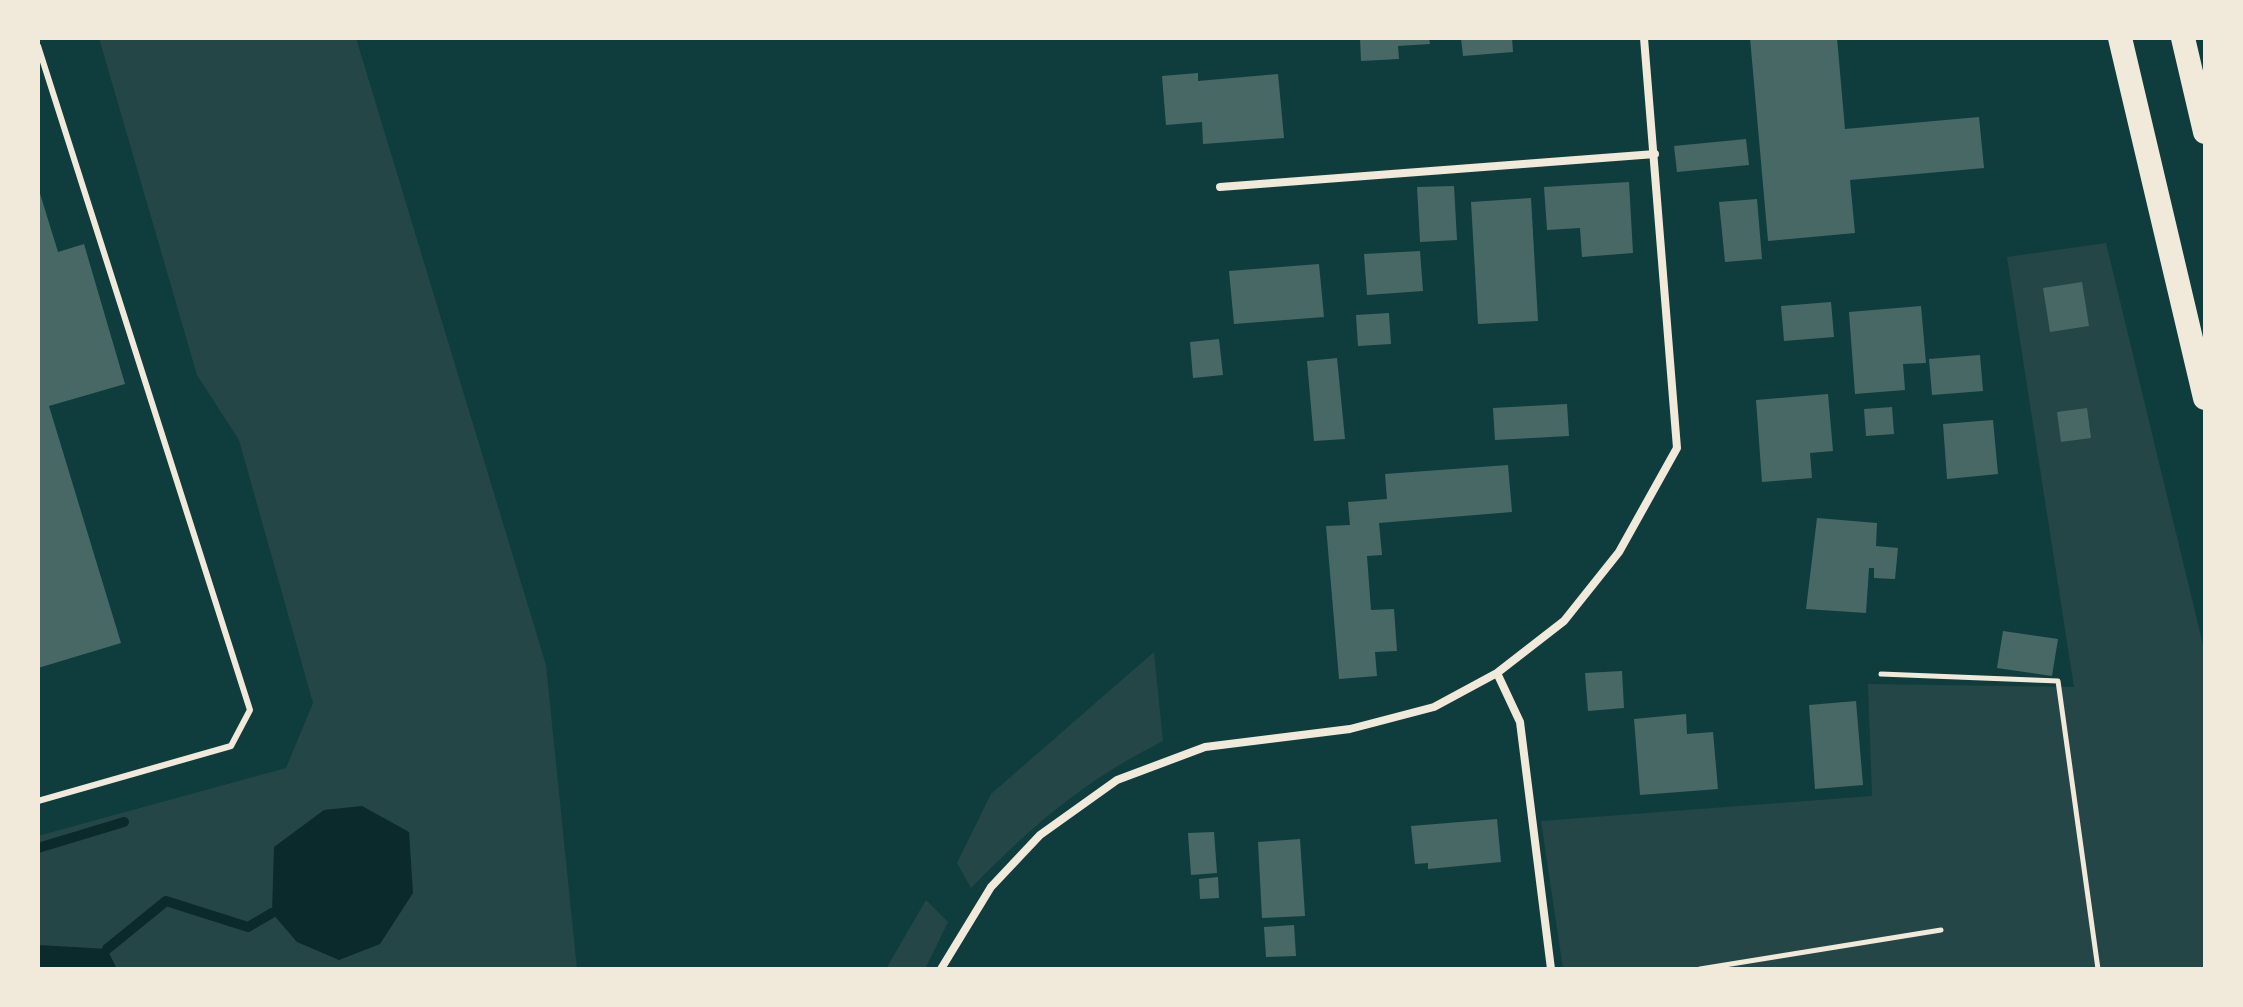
<!DOCTYPE html>
<html>
<head>
<meta charset="utf-8">
<style>
	body { margin:0 }
	#map { position:relative; width:2243px; height:1007px; overflow:hidden; background:#0f3d3e; font-family:"DM Sans",sans-serif }
	canvas { display:block }
	.frame { position:absolute; inset:0; border:40px solid #f1e9da; pointer-events:none }
</style>
</head>
<body>
<div id="map">
<canvas width="2243" height="1007"></canvas>
<div class="frame"></div>
</div>
<script>
const ctx = document.querySelector('canvas').getContext('2d');
ctx.lineJoin = 'round';
function fill(path, color) { ctx.fillStyle = color; ctx.fill(path, 'evenodd'); }
function strokePath(path, color, width, dash) { ctx.strokeStyle = color; ctx.lineWidth = width; ctx.lineCap = dash ? 'butt' : 'round'; ctx.setLineDash(dash || []); ctx.stroke(path); }
const green = new Path2D(`
	M99,38H356L546,665L577,969H38V836L286,768L313,703L239,440L197,375Z
	M2106,243L2205,653V969H1563L1541,821L1872,796L1868,684L2074,687L2007,257Z
	M1154,652L1163,741C1082,782 1034,824 971,888L957,863L991,794Z
	M926,900L948,922L925,969H886Z`);
const water = new Path2D(`
	M362,806L409,832L413,893L380,944L339,960L297,942L272,913L274,847L324,810Z
	M38,945L107,949L117,969H38Z`);
const stream = new Path2D(`
	M38,848L124,822
	M107,949L166,901L248,927L272,913`);
const building = new Path2D(`
	M1360,38H1429L1430,44L1398,46L1399,59L1361,61Z
	M1461,38H1512L1513,52L1463,56Z
	M1750,38H1837L1845,129L1979,117L1984,168L1850,180L1855,233L1768,241Z
	M1198,73V81L1278,74L1284,138L1203,144L1202,122L1166,125L1162,76Z
	M1746,139L1749,165L1677,172L1674,146Z
	M1629,182L1633,253L1582,257L1580,228L1547,230L1544,187Z
	M1454,186L1457,240L1420,242L1417,187Z
	M38,187L58,252L84,244L125,384L49,406L121,643L38,668Z
	M1531,198L1538,321L1478,324L1471,202Z
	M1757,199L1762,259L1725,262L1719,202Z
	M1420,251L1423,291L1367,295L1364,254Z
	M1319,264L1324,317L1234,324L1229,271Z
	M2082,282L2089,326L2050,332L2043,288Z
	M1831,302L1834,337L1784,341L1781,306Z
	M1921,306L1926,363L1903,364L1905,390L1855,394L1849,312Z
	M1389,313L1391,344L1358,346L1356,315Z
	M1219,339L1223,375L1193,378L1190,342Z
	M1980,355L1983,391L1932,395L1929,359Z
	M1337,358L1345,439L1314,441L1307,361Z
	M1828,394L1833,451L1810,453L1812,478L1762,482L1756,400Z
	M1567,404L1569,436L1495,440L1493,408Z
	M1892,407L1894,434L1866,436L1864,409Z
	M2087,408L2091,438L2061,442L2057,412Z
	M1993,420L1998,474L1947,479L1943,424Z
	M1508,465L1512,512L1379,523L1382,555L1367,556L1371,610L1394,609L1397,651L1375,652L1377,676L1339,679L1326,526L1350,525L1348,502L1387,499L1385,474Z
	M1817,518L1877,523L1876,546L1898,548L1895,579L1874,578V568H1869L1866,613L1806,609Z
	M2003,631L2058,639L2052,676L1997,668Z
	M1622,671L1624,708L1588,711L1585,673Z
	M1856,701L1863,785L1815,789L1809,705Z
	M1686,714L1687,734L1713,732L1718,789L1640,795L1634,719Z
	M1497,819L1501,862L1428,869V863L1415,864L1411,826Z
	M1214,832L1217,873L1191,875L1188,833Z
	M1300,839L1305,916L1262,918L1258,842Z
	M1218,877L1219,898L1200,899L1199,879Z
	M1294,925L1296,956L1266,957L1264,927Z`);
const path = new Path2D(`
	M1881,674L2058,681L2098,969
	M1700,969L1941,930`);
const service = new Path2D(`
	M38,46L250,710L231,746L38,801`);
const minor = new Path2D(`
	M1220,187L1655,154
	M1497,673L1520,722L1551,969
	M941,969L991,887L1040,835L1117,780L1205,747L1350,729L1434,707L1497,673L1564,621L1619,552L1677,448L1644,38`);
const motorway = new Path2D(`
	M2120,38L2205,398
	M2183,38L2205,132`);
fill(green, '#244646');
fill(water, '#0a2a2b');
strokePath(stream, '#0a2a2b', 10);
fill(building, '#486865');
strokePath(path, '#f1e9da', 5);
strokePath(service, '#f1e9da', 6);
strokePath(minor, '#f1e9da', 8);
strokePath(motorway, '#f1e9da', 24);
</script>
</body>
</html>
